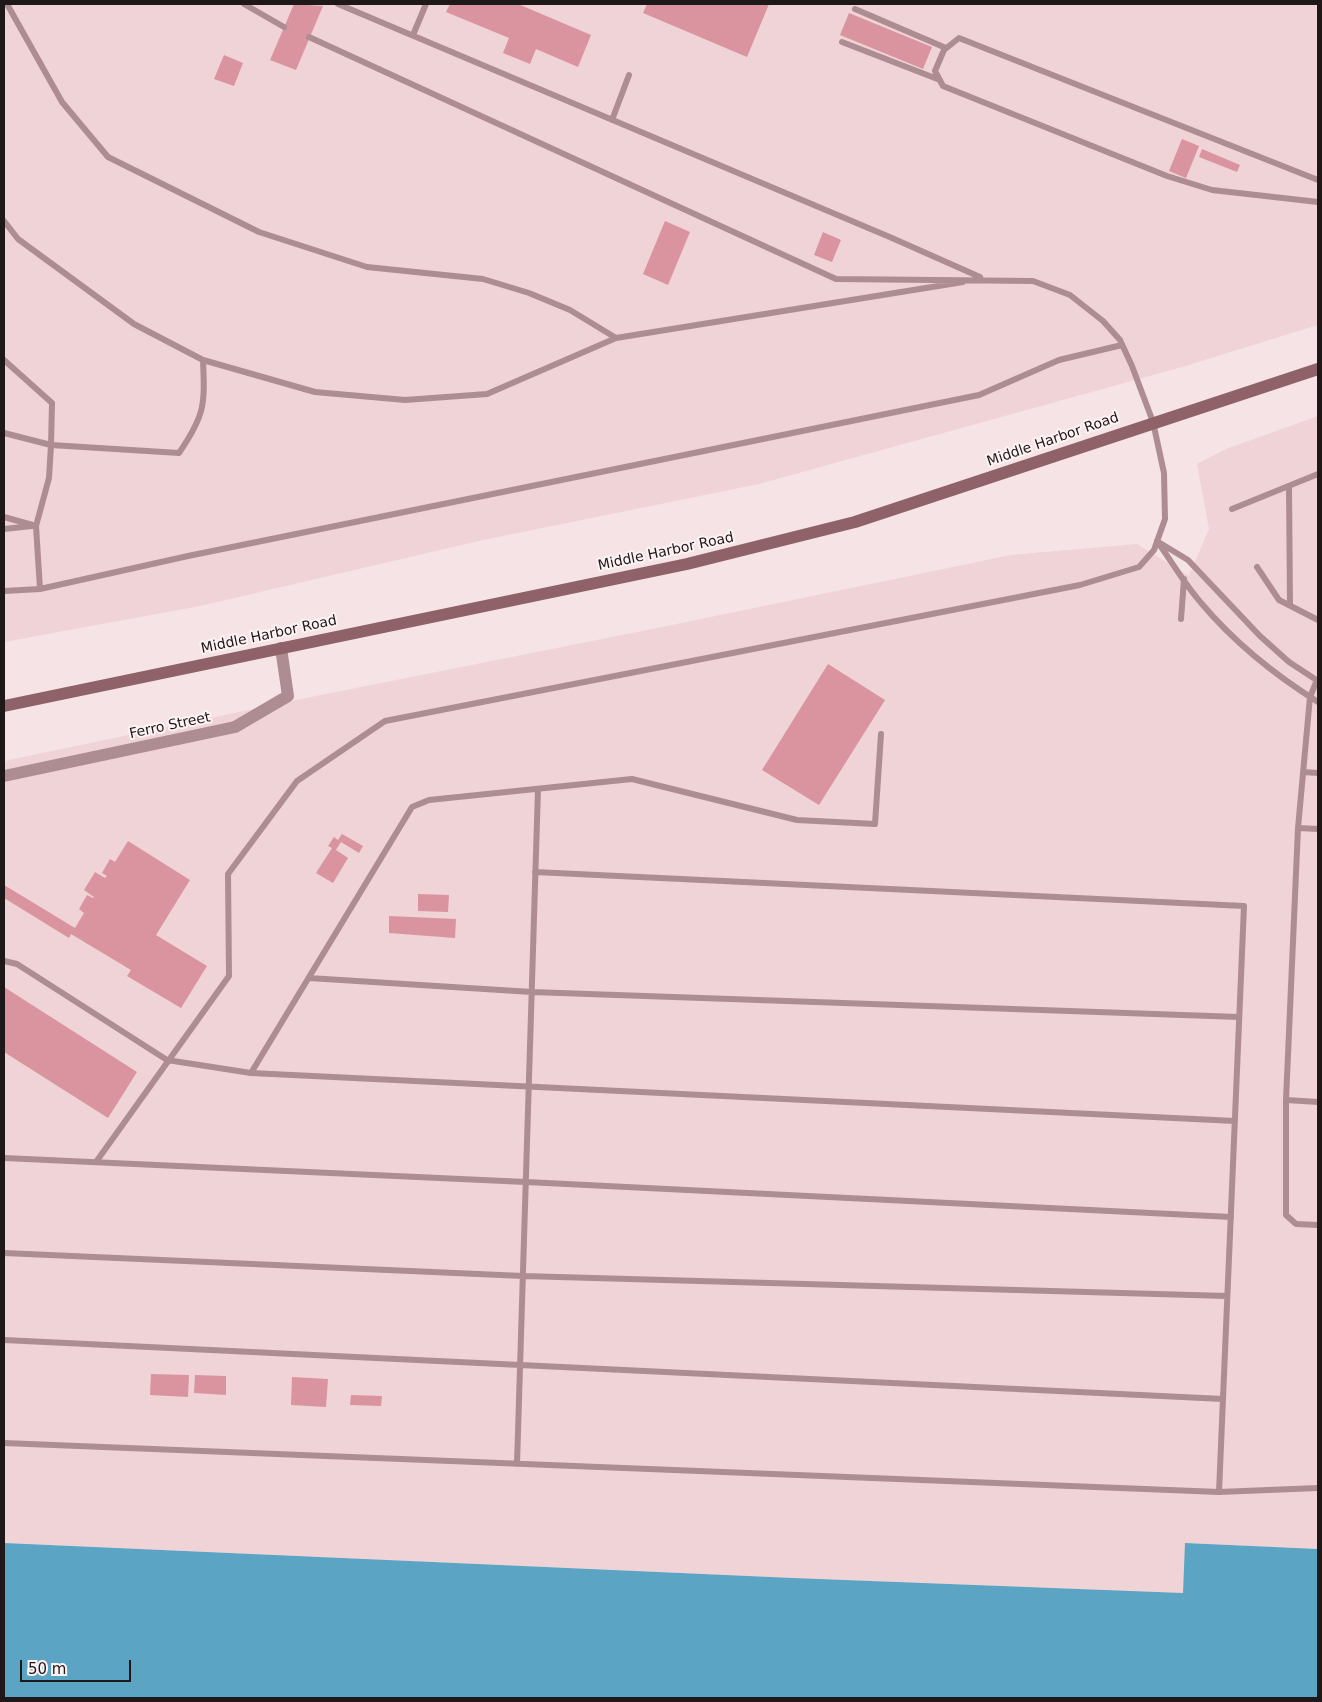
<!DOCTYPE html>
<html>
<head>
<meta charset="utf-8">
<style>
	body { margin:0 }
	#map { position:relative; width:1322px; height:1702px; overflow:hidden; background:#f6e3e6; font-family:"DejaVu Sans",sans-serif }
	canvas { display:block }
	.frame { position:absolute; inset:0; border:5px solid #1f1819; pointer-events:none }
	.scale { position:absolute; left:20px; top:1660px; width:111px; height:22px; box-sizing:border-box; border:2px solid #1f1819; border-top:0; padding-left:6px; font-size:15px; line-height:18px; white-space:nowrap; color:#1f1819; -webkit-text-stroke:4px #fef3f4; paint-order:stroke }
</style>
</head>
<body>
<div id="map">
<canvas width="1322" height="1702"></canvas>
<div class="frame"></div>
<div class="scale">50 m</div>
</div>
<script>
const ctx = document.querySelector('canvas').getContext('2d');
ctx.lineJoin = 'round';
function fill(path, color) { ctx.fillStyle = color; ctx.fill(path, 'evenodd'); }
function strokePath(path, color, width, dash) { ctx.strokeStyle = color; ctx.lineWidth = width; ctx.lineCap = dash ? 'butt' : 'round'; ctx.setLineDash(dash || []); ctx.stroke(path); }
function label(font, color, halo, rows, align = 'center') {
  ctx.font = font + ' "DejaVu Sans",sans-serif'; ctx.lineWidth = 4; ctx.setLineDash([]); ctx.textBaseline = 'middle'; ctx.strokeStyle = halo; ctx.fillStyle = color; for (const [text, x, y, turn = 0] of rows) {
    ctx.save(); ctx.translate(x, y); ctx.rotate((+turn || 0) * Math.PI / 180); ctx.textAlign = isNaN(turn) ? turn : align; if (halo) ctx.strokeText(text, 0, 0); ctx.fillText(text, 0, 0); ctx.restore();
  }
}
const built = new Path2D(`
	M4,4H1318V325L1182,367L759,484L483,540L200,606L4,642Z
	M1318,416V1549L1186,1543L1183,1593L793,1578L4,1543V761L316,696L667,626L1011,555L1137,544L1189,576L1209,529L1197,464L1226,449Z`);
const water = new Path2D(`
	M4,1543L793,1578L1183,1593L1185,1543L1318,1549V1698H4Z`);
const building = new Path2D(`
	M294,4L323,6L296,70L270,60Z
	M450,4H518L591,35L578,67L536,49L530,64L503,53L509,38L446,12Z
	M647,4H769L747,57L643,13Z
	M849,13L932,47L923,69L840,35Z
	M224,55L243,63L234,86L214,79Z
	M1182,139L1199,146L1186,178L1169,171Z
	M1202,149L1240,165L1237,172L1199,157Z
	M665,221L690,232L668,285L643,274Z
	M823,232L841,240L832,262L814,255Z
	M828,664L885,700L819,805L762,770Z
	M342,834L363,846L359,853L341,842L336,850L348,858L333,883L316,873L332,848L328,846L334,837L338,840Z
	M128,841L190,880L156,935L207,966L181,1008L127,976L131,970L71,934L69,938L4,898V885L75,928L84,913L79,909L87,895L93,898L94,897L84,890L95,872L105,878L107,876L102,873L110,859L115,862Z
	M418,894L449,895L448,912L418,911Z
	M389,916L456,919L455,938L389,933Z
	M4,987L137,1072L108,1118L4,1052Z
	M151,1374L189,1375L188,1397L150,1395Z
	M195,1375L226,1376V1395L194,1393Z
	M292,1377L328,1379L326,1407L291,1405Z
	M351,1395L382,1396L381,1406L350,1405Z`);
const service = new Path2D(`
	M7,4L62,102L108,157L259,232L367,267L483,279L529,293L570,310L616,338
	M244,4L284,27
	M338,4L892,238L980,277
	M855,9L946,48
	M413,35L426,4
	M842,42L940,80
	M612,120L629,75
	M1318,180L959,38L944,50L935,71L943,86L1167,176L1212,190L1318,202
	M4,221L18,239L134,324L203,360C205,405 205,415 179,453L51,445L49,478L36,526L40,589
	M4,360L52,403L51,445L4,433
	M203,360L315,392L405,400L487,394L616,338L963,282
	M1289,486L1290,605
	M1232,509L1318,474
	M4,517L36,526
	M4,529L32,526
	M1157,541C1172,562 1185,585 1202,604C1235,643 1275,675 1318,702
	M1160,543L1188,560L1260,636L1289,662L1318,681
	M1257,567L1279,600L1318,620
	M4,591L40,589L188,556L979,395L1059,360L1122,345
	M1181,619L1184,579
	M1303,772L1318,773
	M1298,828L1310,697L1317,680
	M1318,829L1298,828L1286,1100L1318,1102
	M535,872L1244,906L1219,1492
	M4,961L17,964L167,1060L251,1073L412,807L429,800L632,779L797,820L875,824L881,734
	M309,978L532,992L1239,1017
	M251,1073L1235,1121
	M1286,1100V1215L1296,1224L1318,1225
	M4,1158L526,1182L1231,1217
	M96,1162L229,976L228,874L297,781L385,721L1080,585L1139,567L1154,550L1165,519L1164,473L1153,422L1132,366L1120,340L1103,321L1070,295L1033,281L836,279L309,37
	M4,1253L523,1276L1227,1296
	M4,1340L1223,1399
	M4,1443L1219,1492L1318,1488
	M517,1464L538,789`);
const minor = new Path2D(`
	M4,776L235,727L288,696L281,648`);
const secondary = new Path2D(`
	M4,706L687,564L855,522L1318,369`);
const streetNames = [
	["Middle Harbor Road",1053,440,-19],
	["Middle Harbor Road",666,552,-12],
	["Middle Harbor Road",269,635,-12],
	["Ferro Street",170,726,-12]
];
fill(built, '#efd3d7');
fill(water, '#5ba4c3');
fill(building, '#da949f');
strokePath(service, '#ad8d92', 6);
strokePath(minor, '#ad8d92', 12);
strokePath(secondary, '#8e6268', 12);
label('14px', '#1f1819', '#fef3f4', streetNames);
</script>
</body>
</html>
